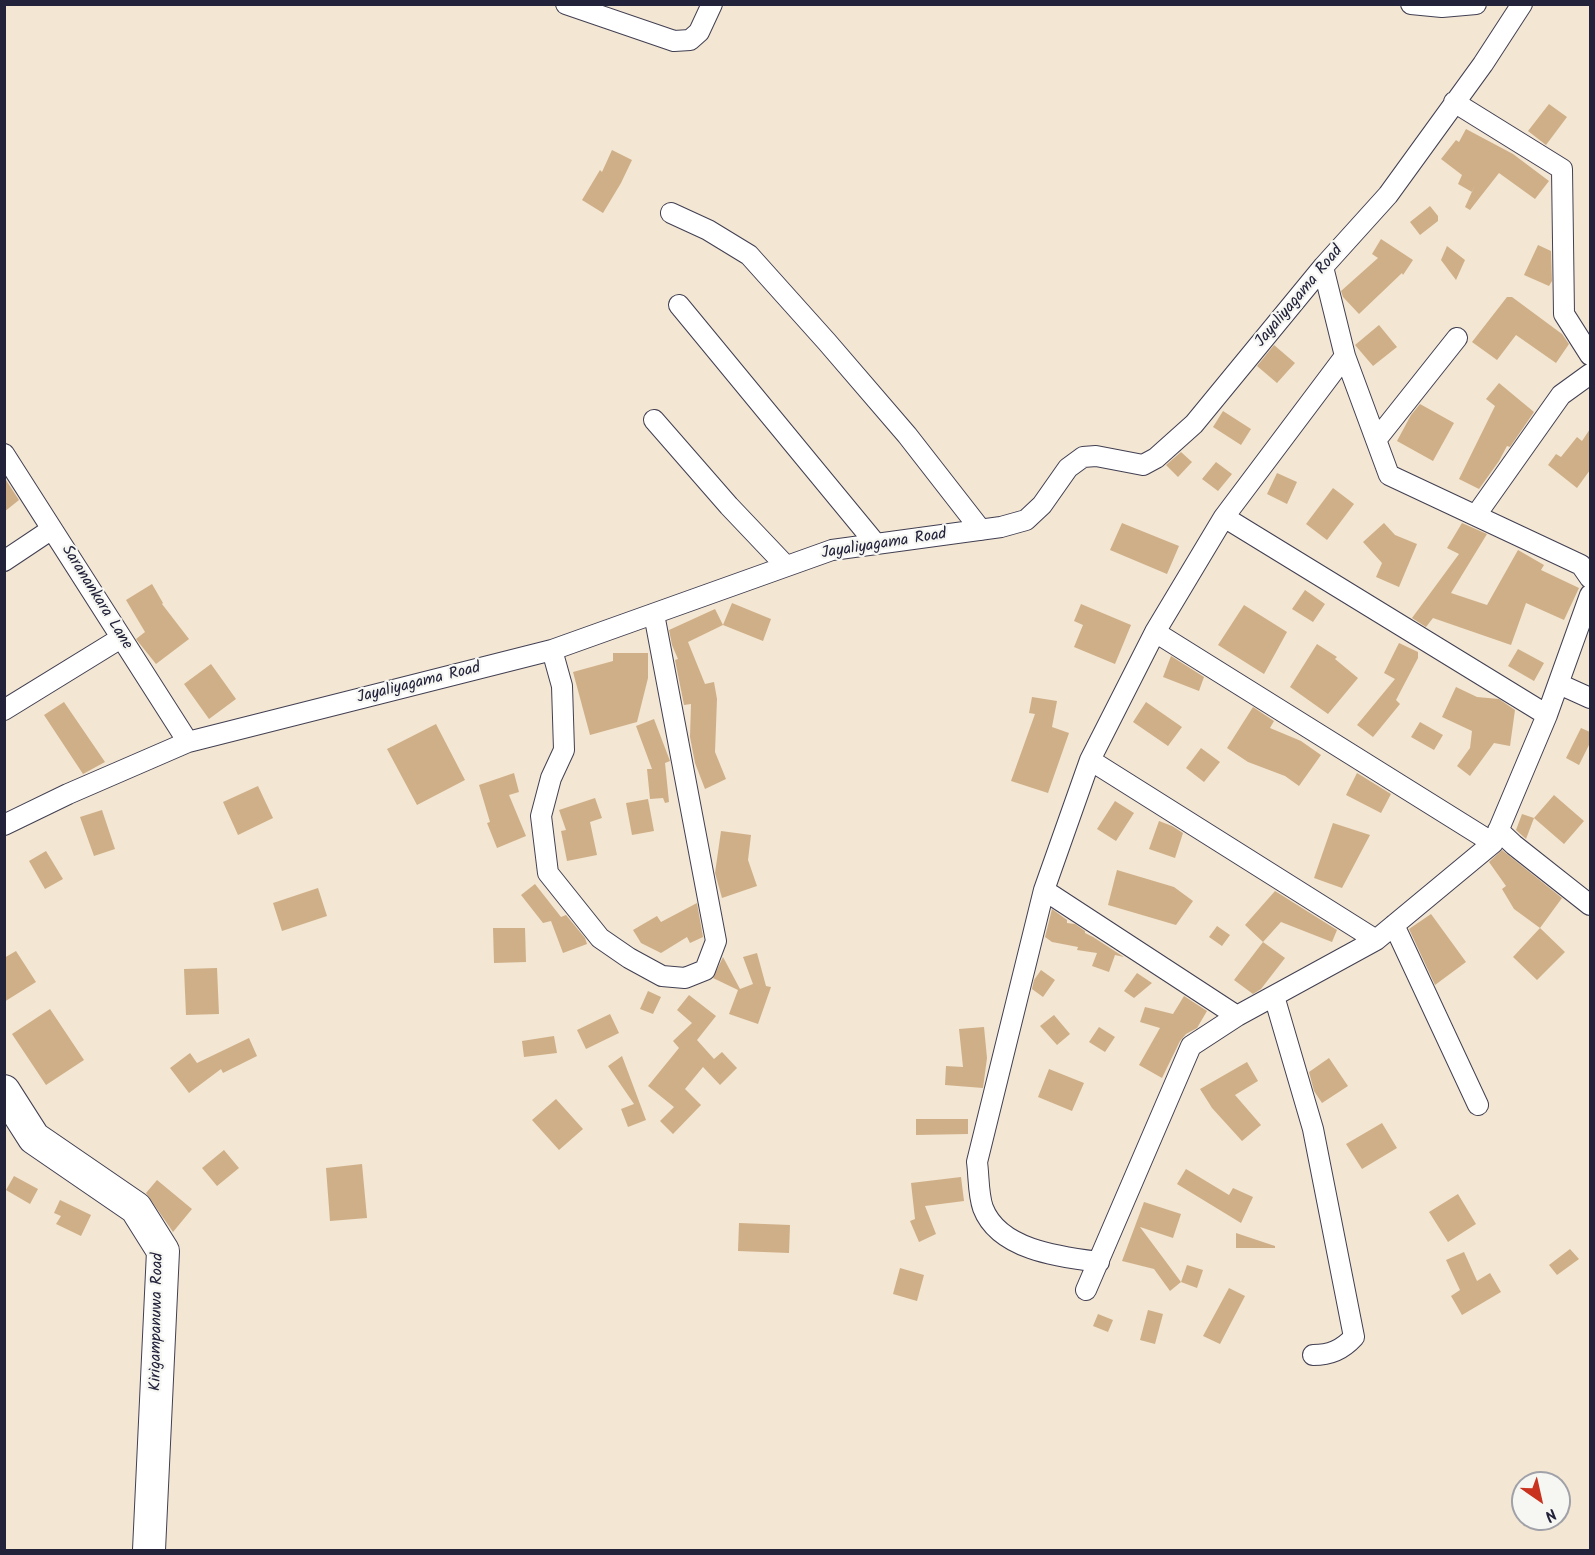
<!DOCTYPE html>
<html>
<head>
<meta charset="utf-8">
<style>
	body { margin:0 }
	#map { position:relative; width:1595px; height:1555px; overflow:hidden; background:#f3e6d2; font-family:Kalam,sans-serif }
	canvas { display:block }
	.frame { position:absolute; inset:0; border:6px solid #22223b; pointer-events:none }
	.north { position:absolute; left:1511px; top:1471px; width:60px; height:60px; box-sizing:border-box; background:#f6f6f2; border:2px solid #a1a1a9; border-radius:50%; rotate:146deg; font-size:16px; font-weight:700; line-height:24px; text-align:center; color:#22223b }
	.north::after { content:''; display:block; margin:auto; width:21px; height:27px; background:#c8321e; clip-path:polygon(50% 0,100% 100%,50% 72%,0 100%) }
</style>
</head>
<body>
<div id="map">
<canvas width="1595" height="1555"></canvas>
<div class="frame"></div>
<div class="north">N</div>
</div>
<script>
const ctx = document.querySelector('canvas').getContext('2d');
ctx.lineJoin = 'round';
function fill(path, color) { ctx.fillStyle = color; ctx.fill(path, 'evenodd'); }
function strokePath(path, color, width, dash) { ctx.strokeStyle = color; ctx.lineWidth = width; ctx.lineCap = dash ? 'butt' : 'round'; ctx.setLineDash(dash || []); ctx.stroke(path); }
function label(font, color, halo, rows, align = 'center') {
  ctx.font = font + ' Kalam,sans-serif'; ctx.lineWidth = 4.5; ctx.setLineDash([]); ctx.textBaseline = 'middle'; ctx.strokeStyle = halo; ctx.fillStyle = color; for (const [text, x, y, turn = 0] of rows) {
    ctx.save(); ctx.translate(x, y); ctx.rotate((+turn || 0) * Math.PI / 180); ctx.textAlign = isNaN(turn) ? turn : align; if (halo) ctx.strokeText(text, 0, 0); ctx.fillText(text, 0, 0); ctx.restore();
  }
}
const building = new Path2D(`
	M1549,104L1567,117L1546,145L1528,131Z
	M1466,129L1513,154L1549,181L1535,199L1499,173L1470,210L1465,207L1475,185L1472,192L1458,184L1462,175L1441,159L1456,140L1459,142Z
	M612,150L632,160L621,183L603,213L582,200L600,170L602,172Z
	M1430,206L1438,216V221L1420,235L1410,222Z
	M1381,239L1413,260L1403,275L1402,273L1359,314L1343,297L1341,291L1378,258L1372,254Z
	M1538,245L1551,251L1552,281L1549,286L1524,275Z
	M1447,246L1465,260L1456,280L1441,260Z
	M1507,297H1512L1562,334L1569,344L1556,363L1516,335L1497,360L1472,342Z
	M1379,325L1397,347L1373,366L1355,345Z
	M1274,345L1295,363L1277,383L1257,366Z
	M1499,383L1534,412L1510,447L1507,446L1499,461L1479,489L1459,479L1495,406L1486,399Z
	M1420,404L1454,423L1433,461L1397,441L1411,415Z
	M1223,411L1251,429L1241,445L1213,427Z
	M1590,429V470L1577,488L1548,465L1556,454L1561,457L1577,437L1582,441Z
	M1181,452L1192,462L1178,477L1166,465Z
	M1216,462L1232,474L1218,491L1202,479Z
	M1277,473L1297,482L1287,504L1267,494Z
	M4,477L19,500L4,512Z
	M1333,488L1354,504L1327,540L1306,524Z
	M1122,523L1179,546L1167,574L1110,550Z
	M1384,523L1395,535L1417,544L1399,587L1376,577L1382,563L1363,542Z
	M1462,523L1487,534L1451,593L1487,605L1518,550L1544,565L1541,570L1579,588L1564,620L1526,603L1511,645L1433,618L1426,627L1412,618L1459,554L1447,548Z
	M152,584L163,603L162,604L189,639L156,664L136,639L145,632L126,600Z
	M1305,590L1325,604L1313,622L1292,609Z
	M732,603L771,619L763,641L723,625Z
	M1081,604L1131,625L1115,664L1074,647L1083,625L1074,621Z
	M1244,605L1287,632L1264,674L1218,645Z
	M715,609L723,625L688,642L705,684L714,682L717,699L715,752L726,779L705,789L695,763L690,737L691,704L684,705L675,660L678,659L672,645L669,630Z
	M1399,643L1418,652V658L1396,700L1400,704L1373,737L1357,725L1395,679L1384,673Z
	M1317,644L1337,657L1335,659L1358,678L1328,714L1290,687Z
	M1518,649L1544,663L1534,681L1508,666Z
	M613,653H648V678L637,722L590,735L573,672L613,661Z
	M1171,656L1204,677L1199,691L1163,677Z
	M211,664L236,699L209,719L184,684Z
	M1456,687L1477,697L1499,699L1515,710L1510,746L1494,743L1470,776L1457,766L1470,748L1472,731L1442,717Z
	M1032,697L1057,701L1052,727L1069,733L1048,793L1011,781L1035,714L1029,713Z
	M64,702L105,762L83,774L44,715Z
	M1146,702L1182,727L1168,746L1133,722Z
	M1253,707L1274,721L1270,728L1301,741L1321,755L1299,786L1285,776L1248,762L1227,748Z
	M654,719L670,761L665,763L669,802L665,803L663,798L650,799L647,769H652L636,726Z
	M1420,722L1443,735L1434,750L1411,737Z
	M436,724L465,780L417,805L387,749Z
	M1581,728L1590,732V743L1579,765L1566,758Z
	M1201,748L1220,762L1204,782L1186,768Z
	M514,773L519,792L509,795L526,836L497,848L487,823L490,822L479,785Z
	M1357,773L1391,794L1381,813L1346,795Z
	M258,786L273,818L238,835L223,802Z
	M1554,795L1584,821L1564,844L1534,818Z
	M595,798L602,818L590,822L597,855L567,861L561,831L566,830L559,810Z
	M648,799L654,831L632,835L626,803Z
	M1115,801L1134,813L1116,841L1097,829Z
	M102,810L115,849L94,856L80,817Z
	M1522,814L1534,818L1526,839L1516,830Z
	M1159,821L1172,826L1183,833L1175,858L1149,849Z
	M1333,823L1370,835L1342,888L1314,878Z
	M721,831L751,835L748,860L757,886L722,898L715,873Z
	M1502,850L1562,898L1540,928L1514,909L1502,889L1506,886L1489,862Z
	M46,851L63,879L45,889L29,861Z
	M1117,870L1174,887L1193,901L1176,925L1108,905Z
	M535,884L561,917L566,915L585,938L587,944L563,953L551,921L543,923L521,895Z
	M318,888L327,916L282,931L273,903Z
	M1275,891L1337,930L1332,942L1281,922L1263,942L1245,925Z
	M697,903L703,937L690,943L687,937L661,953L641,943L633,930L657,916L661,922Z
	M1052,909L1067,920V923L1075,924L1085,931V933L1093,937L1124,957L1115,955L1109,972L1092,966L1097,953L1077,950L1078,947L1052,942L1045,937Z
	M1431,914L1466,962L1435,985L1409,929Z
	M1217,926L1230,935L1222,946L1209,937Z
	M493,928H525L526,962L494,963Z
	M1540,928L1565,952L1537,980L1513,957Z
	M1263,942L1285,958L1261,989L1253,994L1234,980Z
	M16,951L36,982L4,1002V958Z
	M757,953L766,986L771,987L758,1024L729,1014L738,990L713,978L723,957L740,989L753,984L743,957Z
	M217,968L219,1014L186,1015L184,969Z
	M1041,970L1055,980L1043,997L1032,989L1034,980Z
	M1137,973L1152,983L1134,998L1124,991Z
	M648,991L661,997L653,1014L640,1009Z
	M689,995L716,1016L697,1040L714,1059L722,1052L737,1068L720,1085L703,1067L685,1089L701,1105L673,1134L660,1121L674,1107L648,1086L679,1048L673,1041L692,1023L677,1010Z
	M1184,996L1207,1011L1197,1028L1186,1034L1180,1041L1162,1078L1139,1065L1160,1028L1140,1022L1145,1007L1173,1014Z
	M50,1009L84,1060L46,1085L12,1034Z
	M610,1014L619,1033L586,1049L577,1030Z
	M1054,1015L1070,1034L1057,1045L1040,1026Z
	M984,1027L987,1058L983,1088L945,1085L946,1066L963,1067L959,1029Z
	M1099,1027L1115,1037L1105,1052L1089,1042Z
	M554,1036L557,1053L524,1057L522,1041Z
	M249,1038L257,1056L223,1073L221,1069L189,1093L170,1068L190,1053L197,1063Z
	M622,1056L646,1120L628,1127L621,1109L634,1104L608,1066Z
	M1329,1058L1348,1086L1322,1103L1314,1091L1309,1072Z
	M1247,1062L1258,1081L1235,1095L1261,1125L1242,1141L1212,1108L1200,1089Z
	M1049,1069L1084,1083L1072,1111L1038,1097Z
	M556,1099L583,1129L559,1150L532,1120Z
	M916,1119H968V1134L916,1135Z
	M1382,1123L1397,1148L1362,1169L1346,1144Z
	M224,1150L239,1168L217,1186L202,1168Z
	M362,1164L367,1218L330,1221L326,1168Z
	M1186,1169L1229,1195L1233,1188L1253,1197L1241,1223L1177,1184Z
	M14,1176L38,1189L30,1204L6,1190Z
	M961,1177L964,1201L925,1206L936,1234L919,1242L910,1221L915,1219L911,1183Z
	M157,1180L192,1209L173,1232L146,1193Z
	M1458,1194L1476,1224L1448,1242L1429,1212Z
	M60,1200L91,1215L81,1236L56,1224L61,1216L54,1213Z
	M1144,1202L1181,1214L1173,1238L1140,1227L1181,1282L1170,1291L1154,1269L1122,1261Z
	M739,1223L790,1225L789,1253L738,1251Z
	M1236,1233L1275,1246V1248H1236Z
	M1570,1249L1579,1259L1557,1275L1549,1265Z
	M1464,1252L1477,1281L1490,1273L1501,1292L1462,1315L1451,1296L1460,1290L1446,1260Z
	M1187,1265L1203,1270L1197,1288L1181,1282Z
	M900,1268L924,1275L917,1301L893,1294Z
	M1229,1288L1245,1296L1220,1344L1203,1336Z
	M1148,1310L1163,1314L1155,1344L1140,1340Z
	M1098,1314L1113,1320L1108,1332L1093,1326Z`);
const minor = new Path2D(`
	M566,4L674,41L690,40L699,32L712,4
	M1411,4L1442,7L1476,4
	M1454,102L1562,169L1564,314L1590,355
	M671,213L708,230L749,255L827,342L907,435L981,530
	M1323,267L1345,356L1389,475L1581,565L1590,578
	M679,305L876,544
	M654,420L729,506L786,566
	M1376,440L1457,338
	M4,454L188,742
	M1476,515L1561,395L1590,374
	M1224,517L1547,715
	M4,561L52,529
	M1155,632L1493,843
	M552,650L562,686L564,750L551,778L541,816L548,873L600,938L629,958L662,976L685,978L705,970L716,941L654,614
	M1559,684L1590,698
	M4,710L121,638
	M1090,760L1376,940
	M4,825L68,794L188,742L552,650L832,550L1001,527L1026,520L1042,505L1068,468L1083,457L1096,456L1143,465L1156,458L1194,424L1323,267L1388,195L1483,64L1522,4
	M1498,830L1514,845L1590,905
	M1044,890L1237,1016
	M1394,925L1478,1105
	M1274,996L1313,1129L1354,1337C1342,1350 1330,1355 1313,1355
	M1099,1262C1060,1257 999,1250 983,1208C978,1194 979,1176 977,1162L1044,890L1090,760L1155,632L1224,517L1345,356
	M1086,1290L1191,1046L1237,1016L1376,940L1493,843L1547,715L1590,595`);
const primary = new Path2D(`
	M4,1091L34,1138L136,1208L163,1251L149,1550`);
const streetNames = [
	["Jayaliyagama Road",1300,297,-50],
	["Jayaliyagama Road",884,545,-9],
	["Saranankara Lane",96,598,58],
	["Jayaliyagama Road",419,684,-14],
	["Kirigampanuwa Road",158,1322,-89]
];
fill(building, '#cfaf88');
strokePath(minor, '#413f52', 22);
strokePath(primary, '#413f52', 34);
strokePath(minor, '#fff', 20);
strokePath(primary, '#fff', 32);
label('16px', '#22223b', '#f6f6f2', streetNames);
</script>
</body>
</html>
